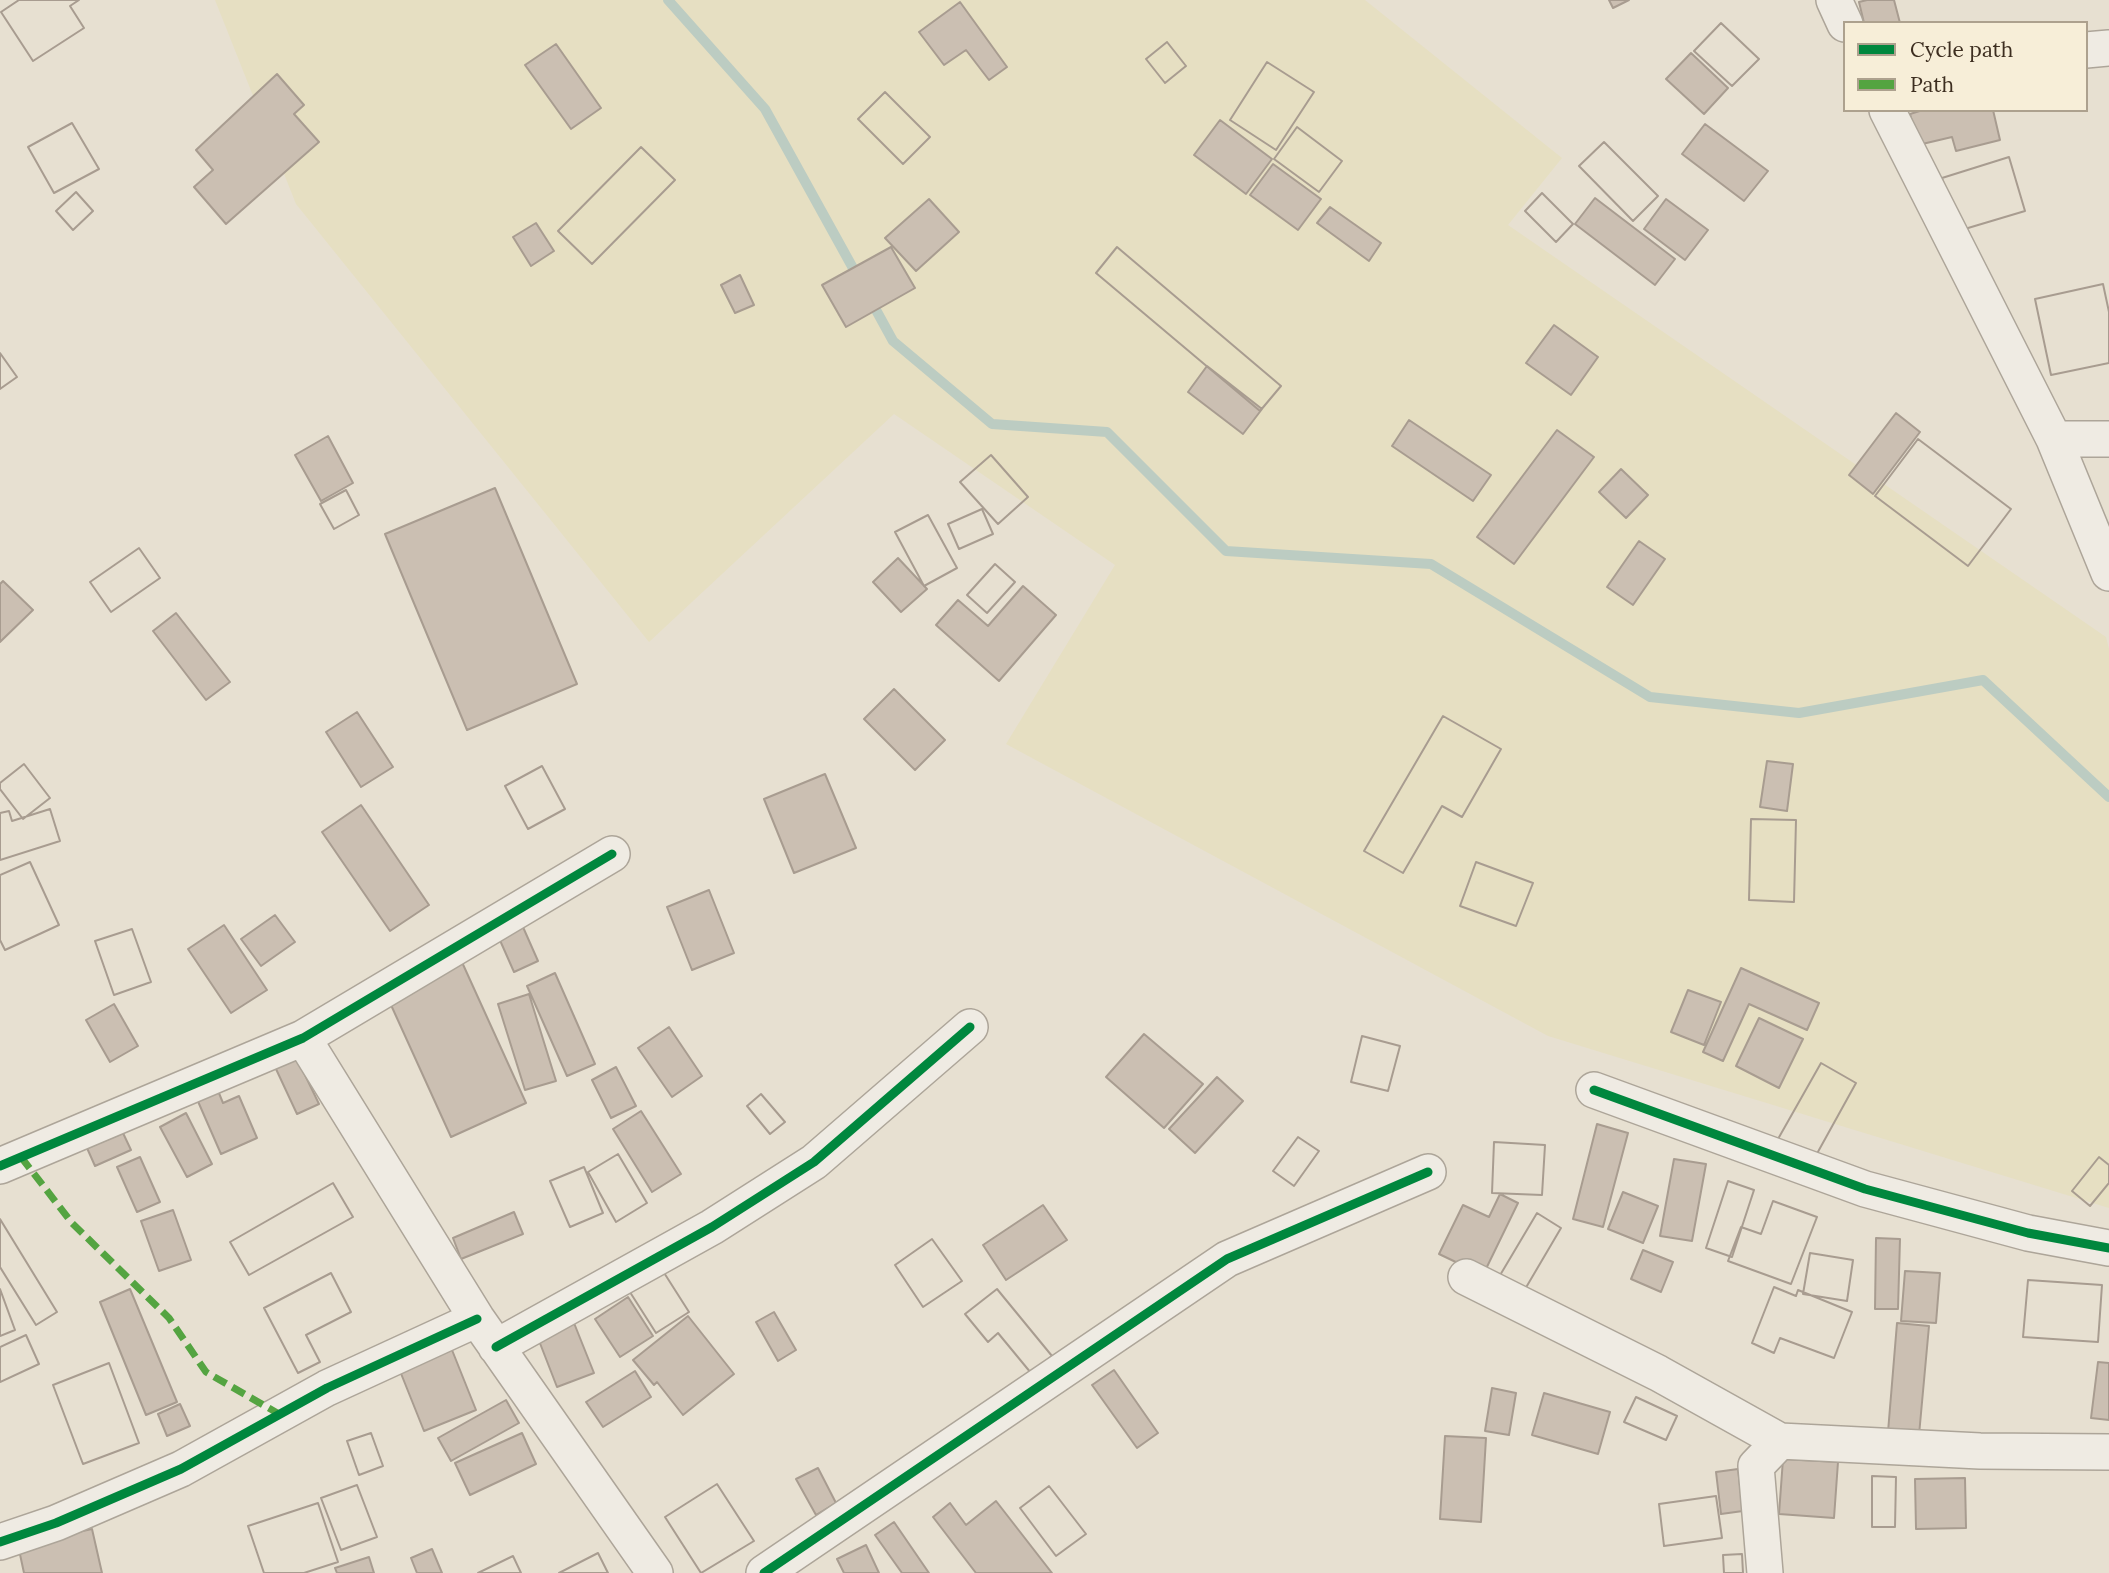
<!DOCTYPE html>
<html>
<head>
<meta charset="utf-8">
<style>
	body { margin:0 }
	#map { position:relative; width:2109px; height:1573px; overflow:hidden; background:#e7e0d1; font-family:Lora,serif }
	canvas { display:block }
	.legend { position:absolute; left:1843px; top:21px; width:245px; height:91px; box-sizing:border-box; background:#f7eed8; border:2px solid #ada18e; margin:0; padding:9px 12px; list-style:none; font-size:21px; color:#3d2e20 }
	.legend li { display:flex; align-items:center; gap:14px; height:35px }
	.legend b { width:35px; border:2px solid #ada18e }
</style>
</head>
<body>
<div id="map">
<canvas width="2109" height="1573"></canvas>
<ul class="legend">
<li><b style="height:9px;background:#00873e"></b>Cycle path</li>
<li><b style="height:9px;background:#54a441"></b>Path</li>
</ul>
</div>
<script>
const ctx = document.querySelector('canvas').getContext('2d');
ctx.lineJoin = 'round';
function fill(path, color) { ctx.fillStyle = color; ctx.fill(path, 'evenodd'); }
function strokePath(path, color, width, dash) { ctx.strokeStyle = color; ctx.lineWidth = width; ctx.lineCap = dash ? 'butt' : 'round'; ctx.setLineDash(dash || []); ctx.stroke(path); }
const farmland = new Path2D(`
	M215,0H1365L1562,158L1508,225L2106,637L2109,649V1208L1548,1036L1006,744L1115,565L894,414L649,642L296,204Z`);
const stream = new Path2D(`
	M668,0L765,109L859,279
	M870,299L893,341L992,424L1107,432L1226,551L1431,564L1650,697L1799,713L1983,680L2109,797`);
const building = new Path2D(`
	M19,0H79L70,6L84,28L33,61L1,12Z
	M19,0H79L70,6L84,28L33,61L1,12Z
	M1609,0H1629L1613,8Z
	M1867,0H1894L1900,23H1864L1859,2Z
	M960,2L1007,67L989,80L966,50L944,65L919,32Z
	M1721,23L1759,59L1732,86L1694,51Z
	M1721,23L1759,59L1732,86L1694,51Z
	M1167,42L1186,66L1165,83L1146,59Z
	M1167,42L1186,66L1165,83L1146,59Z
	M556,44L601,108L571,129L525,65Z
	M1691,53L1728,88L1704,114L1666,79Z
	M1267,62L1314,92L1276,150L1230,120Z
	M1267,62L1314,92L1276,150L1230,120Z
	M277,74L304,105L294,114L319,142L226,224L194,187L213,170L196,150Z
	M885,92L930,137L903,164L858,119Z
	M885,92L930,137L903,164L858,119Z
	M1923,110H1993L2000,140L1956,151L1952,137L1918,145L1910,114Z
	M1220,120L1272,159L1246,194L1194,155Z
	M72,123L99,169L54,193L28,147Z
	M72,123L99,169L54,193L28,147Z
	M1705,124L1768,171L1744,201L1682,154Z
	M1297,127L1342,161L1319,192L1274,159Z
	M1297,127L1342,161L1319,192L1274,159Z
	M1604,142L1658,196L1633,221L1579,166Z
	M1604,142L1658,196L1633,221L1579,166Z
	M641,147L675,180L592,264L558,231Z
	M641,147L675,180L592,264L558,231Z
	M2009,157L2025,211L1958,231L1942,178Z
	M2009,157L2025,211L1958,231L1942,178Z
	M1273,164L1321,199L1298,230L1250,195Z
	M76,192L93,211L73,230L56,211Z
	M76,192L93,211L73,230L56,211Z
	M1542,193L1573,224L1556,242L1525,211Z
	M1542,193L1573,224L1556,242L1525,211Z
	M1595,198L1675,259L1655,285L1575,224Z
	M929,199L959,232L916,271L885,238Z
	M1666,199L1708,230L1685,260L1644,229Z
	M1330,207L1381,243L1369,261L1317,223Z
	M536,223L554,251L531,266L513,237Z
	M891,247L915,288L846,327L822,285Z
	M1117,247L1281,386L1260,411L1096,273Z
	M1117,247L1281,386L1260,411L1096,273Z
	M740,275L754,305L735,313L721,285Z
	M2103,284L2109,312V363L2051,375L2035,299Z
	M2103,284L2109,312V363L2051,375L2035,299Z
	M1554,325L1598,357L1571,395L1526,363Z
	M0,353L17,377L0,389Z
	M0,353L17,377L0,389Z
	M1207,366L1262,409L1243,434L1188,392Z
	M1896,413L1920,432L1873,494L1849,475Z
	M1409,420L1491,475L1473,501L1392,446Z
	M1557,430L1594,457L1514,564L1477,537Z
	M328,436L353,483L321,501L295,455Z
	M1918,439L2011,509L1968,566L1875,496Z
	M1918,439L2011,509L1968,566L1875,496Z
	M991,455L1028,497L998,524L960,482Z
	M991,455L1028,497L998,524L960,482Z
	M1621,469L1648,495L1626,518L1599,492Z
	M495,488L577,684L467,730L385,534Z
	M346,490L359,515L334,529L320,504Z
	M346,490L359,515L334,529L320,504Z
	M982,509L993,534L959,549L948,524Z
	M982,509L993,534L959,549L948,524Z
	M928,515L957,568L924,586L895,532Z
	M928,515L957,568L924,586L895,532Z
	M1639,541L1665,559L1633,605L1607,587Z
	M139,548L160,578L111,612L90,582Z
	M139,548L160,578L111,612L90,582Z
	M898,558L927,589L901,612L873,582Z
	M995,564L1015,582L987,613L967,595Z
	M995,564L1015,582L987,613L967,595Z
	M3,581L33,610L0,642V584Z
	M1023,586L1056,615L999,681L936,625L958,600L988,626Z
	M176,613L230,682L206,700L153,631Z
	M894,689L945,740L915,770L864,719Z
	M357,712L393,767L361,787L326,732Z
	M1443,716L1501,749L1462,817L1442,806L1403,873L1364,851Z
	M1443,716L1501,749L1462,817L1442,806L1403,873L1364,851Z
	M1767,761L1793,764L1787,811L1760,807Z
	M24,764L50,798L23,819L0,789V783Z
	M24,764L50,798L23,819L0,789V783Z
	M542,766L565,809L528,829L505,786Z
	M542,766L565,809L528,829L505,786Z
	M825,774L856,848L794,873L764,799Z
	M361,805L429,905L390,931L322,832Z
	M50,809L60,841L0,860V813L9,811L12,821Z
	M50,809L60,841L0,860V813L9,811L12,821Z
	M1751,819L1796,820L1794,902L1749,900Z
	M1751,819L1796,820L1794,902L1749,900Z
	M30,862L59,925L5,950L0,940V875Z
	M30,862L59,925L5,950L0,940V875Z
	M1476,862L1533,883L1516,926L1460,906Z
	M1476,862L1533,883L1516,926L1460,906Z
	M709,890L734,953L692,970L667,907Z
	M275,915L295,942L261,966L241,939Z
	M519,918L538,961L514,972L495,929Z
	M224,925L267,990L231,1013L188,949Z
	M132,929L151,982L114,995L95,941Z
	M132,929L151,982L114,995L95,941Z
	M461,960L526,1103L451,1137L386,994Z
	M1741,968L1819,1003L1807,1030L1749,1004L1723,1061L1703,1052Z
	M555,973L595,1064L567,1076L527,986Z
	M1688,990L1721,1002L1704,1045L1671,1032Z
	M529,994L556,1081L525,1090L498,1004Z
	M114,1004L138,1046L110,1062L86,1020Z
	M1759,1018L1803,1039L1779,1088L1736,1066Z
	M669,1027L702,1076L672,1097L638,1048Z
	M1144,1034L1203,1084L1164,1128L1106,1077Z
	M1362,1036L1400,1046L1388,1091L1351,1082Z
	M1362,1036L1400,1046L1388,1091L1351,1082Z
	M290,1044L319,1104L297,1114L269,1054Z
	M1821,1063L1856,1083L1814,1159L1778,1139Z
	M1821,1063L1856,1083L1814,1159L1778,1139Z
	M616,1067L636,1106L611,1118L592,1080Z
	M1217,1077L1243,1101L1195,1153L1169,1129Z
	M214,1081L223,1103L239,1096L257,1138L221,1154L193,1090Z
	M761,1094L785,1122L770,1134L747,1106Z
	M761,1094L785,1122L770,1134L747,1106Z
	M641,1111L681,1174L652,1192L613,1129Z
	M186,1113L212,1164L187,1177L160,1127Z
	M1597,1124L1628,1133L1603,1227L1573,1219Z
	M123,1133L131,1150L95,1166L87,1148Z
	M1298,1137L1319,1151L1294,1186L1273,1171Z
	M1298,1137L1319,1151L1294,1186L1273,1171Z
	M1494,1142L1545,1145L1542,1195L1492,1193Z
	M1494,1142L1545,1145L1542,1195L1492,1193Z
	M618,1154L647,1203L616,1222L588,1172Z
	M618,1154L647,1203L616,1222L588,1172Z
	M140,1157L160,1202L137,1212L117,1167Z
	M2099,1157L2109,1165V1183L2090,1206L2072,1191Z
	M2099,1157L2109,1165V1183L2090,1206L2072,1191Z
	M1674,1159L1706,1164L1692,1241L1660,1236Z
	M584,1167L603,1213L570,1227L550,1181Z
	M584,1167L603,1213L570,1227L550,1181Z
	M1728,1181L1754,1190L1732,1257L1706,1248Z
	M1728,1181L1754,1190L1732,1257L1706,1248Z
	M333,1183L353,1217L249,1275L230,1242Z
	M333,1183L353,1217L249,1275L230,1242Z
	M1623,1192L1658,1206L1643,1243L1608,1229Z
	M1500,1194L1518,1203L1483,1275L1439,1254L1463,1205L1489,1217Z
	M1773,1201L1817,1217L1791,1284L1728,1261L1741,1227L1761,1234Z
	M1773,1201L1817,1217L1791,1284L1728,1261L1741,1227L1761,1234Z
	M1043,1205L1067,1240L1006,1280L983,1245Z
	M173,1210L191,1260L159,1271L141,1221Z
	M514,1212L523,1234L461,1259L453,1238Z
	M1537,1213L1561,1228L1521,1296L1496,1282Z
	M1537,1213L1561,1228L1521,1296L1496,1282Z
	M0,1219L57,1312L36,1325L0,1267Z
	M0,1219L57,1312L36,1325L0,1267Z
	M1876,1238L1900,1239L1898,1309H1875Z
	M932,1239L962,1281L923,1307L895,1265Z
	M932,1239L962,1281L923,1307L895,1265Z
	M1643,1250L1673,1262L1661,1292L1631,1279Z
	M1810,1253L1853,1260L1847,1301L1803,1294Z
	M1810,1253L1853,1260L1847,1301L1803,1294Z
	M661,1268L689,1312L656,1333L628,1289Z
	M661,1268L689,1312L656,1333L628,1289Z
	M1905,1271L1940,1273L1936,1323L1901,1321Z
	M331,1273L351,1312L306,1335L320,1362L298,1373L264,1308Z
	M331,1273L351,1312L306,1335L320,1362L298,1373L264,1308Z
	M2028,1280L2102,1285L2098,1342L2023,1337Z
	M2028,1280L2102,1285L2098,1342L2023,1337Z
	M1774,1287L1796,1296L1798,1290L1852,1312L1834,1358L1780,1338L1774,1353L1752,1343Z
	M1774,1287L1796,1296L1798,1290L1852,1312L1834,1358L1780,1338L1774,1353L1752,1343Z
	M0,1289L15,1330L0,1336Z
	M0,1289L15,1330L0,1336Z
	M130,1289L177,1402L146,1415L100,1302Z
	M997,1289L1052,1356L1031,1373L998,1333L988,1342L965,1314Z
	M997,1289L1052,1356L1031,1373L998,1333L988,1342L965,1314Z
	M628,1297L653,1336L620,1357L595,1319Z
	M774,1312L796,1350L778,1361L756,1322Z
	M688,1316L734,1374L683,1415L657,1382L654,1385L633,1360Z
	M572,1318L594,1373L557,1387L536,1333Z
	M1897,1323L1929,1326L1919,1435L1888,1432Z
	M26,1335L39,1364L0,1382V1347Z
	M26,1335L39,1364L0,1382V1347Z
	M448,1340L476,1410L424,1431L396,1361Z
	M2098,1362L2109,1363V1420L2091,1418Z
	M109,1363L139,1443L83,1464L53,1385Z
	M109,1363L139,1443L83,1464L53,1385Z
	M1114,1370L1158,1433L1137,1448L1092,1385Z
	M635,1371L651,1397L603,1427L586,1402Z
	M1492,1388L1516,1393L1509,1435L1485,1431Z
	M1544,1393L1610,1412L1598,1454L1532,1435Z
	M1636,1397L1677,1416L1666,1440L1624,1422Z
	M1636,1397L1677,1416L1666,1440L1624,1422Z
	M506,1400L519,1423L451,1461L438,1438Z
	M180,1404L190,1426L167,1436L158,1414Z
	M371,1433L383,1466L359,1475L347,1441Z
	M371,1433L383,1466L359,1475L347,1441Z
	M522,1433L536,1464L470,1495L455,1463Z
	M1445,1436L1486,1438L1481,1522L1440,1519Z
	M1783,1459L1838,1462L1834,1518L1779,1514Z
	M818,1468L836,1503L816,1515L796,1479Z
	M1738,1469L1743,1511L1721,1514L1716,1472Z
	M1872,1476L1896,1477L1895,1527H1872Z
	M1872,1476L1896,1477L1895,1527H1872Z
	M1965,1478L1966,1528L1916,1529L1915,1479Z
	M717,1484L754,1541L701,1573L665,1517Z
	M717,1484L754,1541L701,1573L665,1517Z
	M357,1485L377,1537L341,1550L321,1498Z
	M357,1485L377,1537L341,1550L321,1498Z
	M1049,1486L1086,1534L1056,1556L1020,1508Z
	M1049,1486L1086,1534L1056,1556L1020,1508Z
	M1716,1496L1722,1538L1664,1546L1659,1504Z
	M1716,1496L1722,1538L1664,1546L1659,1504Z
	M996,1501L1052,1573H976L933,1517L950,1503L966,1525Z
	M318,1503L338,1562L304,1573H264L248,1526Z
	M318,1503L338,1562L304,1573H264L248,1526Z
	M894,1522L929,1573H902L875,1535Z
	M92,1529L102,1573H24L18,1545Z
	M866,1545L879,1573H844L837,1559Z
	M432,1549L442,1573H417L411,1558Z
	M598,1553L608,1573H559Z
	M598,1553L608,1573H559Z
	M1742,1554L1743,1573H1724L1723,1555Z
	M1742,1554L1743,1573H1724L1723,1555Z
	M513,1556L521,1573H478Z
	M513,1556L521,1573H478Z
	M369,1557L374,1573H337L335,1568Z`);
const minor = new Path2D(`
	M1834,0L1845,24
	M2086,50L2109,48
	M1887,110L2054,439L2109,573
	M2054,439H2109
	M303,1038L477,1319L655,1573
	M1594,1090L1865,1189L2028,1233L2109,1248
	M0,1166L303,1038L612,854
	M1466,1277L1658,1373L1780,1441
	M496,1347L712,1227L814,1162L970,1027
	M0,1542L56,1523L181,1469L327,1388L477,1319
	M764,1573L1227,1259L1428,1172
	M1765,1573L1756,1466L1780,1441L1980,1451L2109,1452`);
const quiet = new Path2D(`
	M21,1157L72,1223L169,1318L206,1372L279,1414`);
const cycleway = new Path2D(`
	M1594,1090L1865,1189L2028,1233L2109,1248
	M0,1166L303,1038L612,854
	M496,1347L712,1227L814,1162L970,1027
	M0,1542L56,1523L181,1469L327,1388L477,1319
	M764,1573L1227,1259L1428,1172`);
fill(farmland, '#e6dfc2');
strokePath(stream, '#bcccc2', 10);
fill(building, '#cbbfb2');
strokePath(building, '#a89c90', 2);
strokePath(minor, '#ada599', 38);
strokePath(minor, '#efebe3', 35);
strokePath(quiet, '#54a441', 7, [14, 7]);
strokePath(cycleway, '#00873e', 9);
</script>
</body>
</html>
